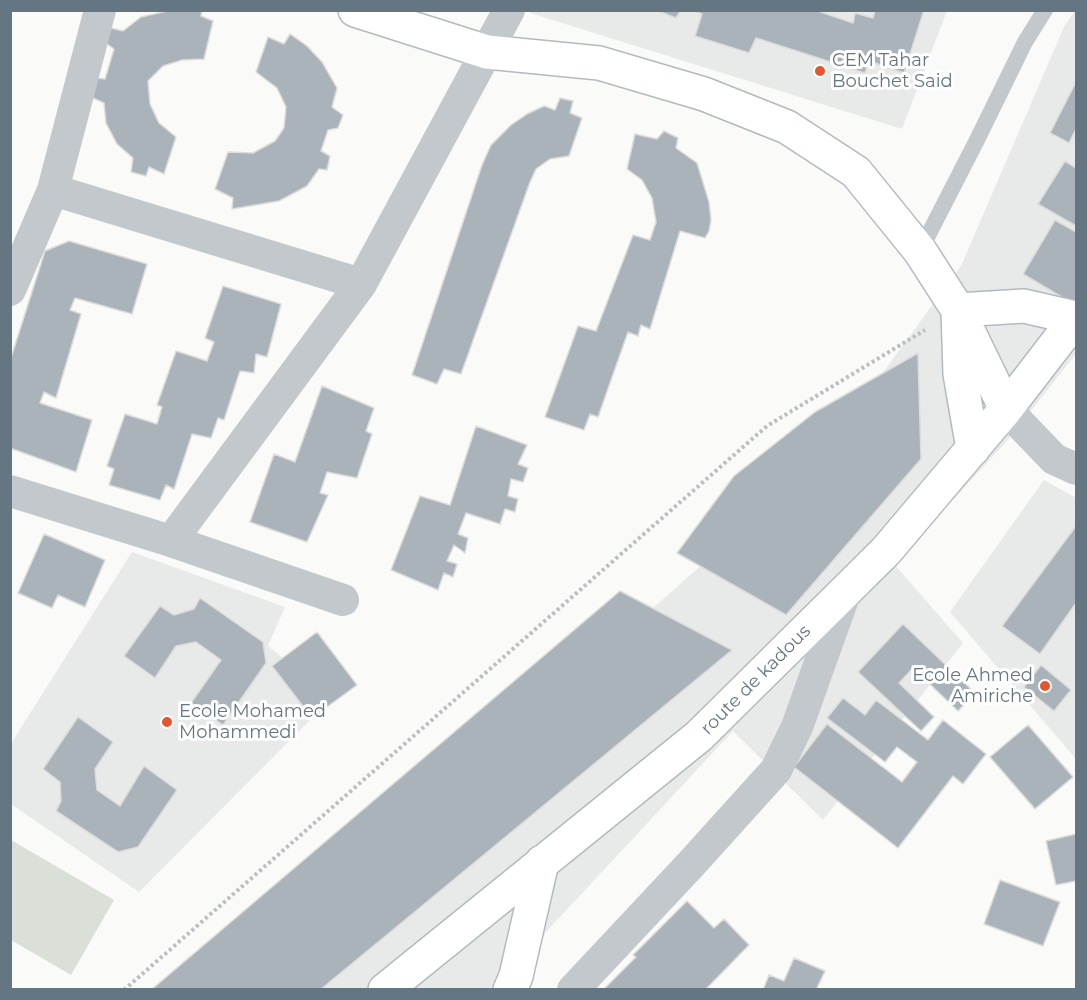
<!DOCTYPE html>
<html>
<head>
<meta charset="utf-8">
<style>
	body { margin:0 }
	#map { position:relative; width:1087px; height:1000px; overflow:hidden; background:#fafaf8; font-family:Montserrat,sans-serif }
	canvas { display:block }
	.frame { position:absolute; inset:0; border:12px solid #657683; pointer-events:none }
</style>
</head>
<body>
<div id="map">
<canvas width="1087" height="1000"></canvas>
<div class="frame"></div>
</div>
<script>
const ctx = document.querySelector('canvas').getContext('2d');
ctx.lineJoin = 'round';
function fill(path, color) { ctx.fillStyle = color; ctx.fill(path, 'evenodd'); }
function strokePath(path, color, width, dash) { ctx.strokeStyle = color; ctx.lineWidth = width; ctx.lineCap = dash ? 'butt' : 'round'; ctx.setLineDash(dash || []); ctx.stroke(path); }
function label(font, color, halo, rows, align = 'center') {
  ctx.font = font + ' Montserrat,sans-serif'; ctx.lineWidth = 6; ctx.setLineDash([]); ctx.textBaseline = 'middle'; ctx.strokeStyle = halo; ctx.fillStyle = color; for (const [text, x, y, turn = 0] of rows) {
    ctx.save(); ctx.translate(x, y); ctx.rotate((+turn || 0) * Math.PI / 180); ctx.textAlign = isNaN(turn) ? turn : align; if (halo) ctx.strokeText(text, 0, 0); ctx.fillText(text, 0, 0); ctx.restore();
  }
}
const built = new Path2D(`
	M531,10L947,11L902,129L530,13Z
	M1075,11H1076V354L1006,442L894,564L963,643L823,820L733,731L493,989L197,990L371,857L815,465L961,266L1064,27Z
	M1044,480L1076,498V759L950,612Z
	M132,552L285,607L268,646L331,699L139,892L11,804L10,745Z`);
const green = new Path2D(`
	M11,840L114,900L71,975L11,940Z`);
const building = new Path2D(`
	M172,10H202L201,16L213,21L204,59L182,60L163,66L148,81L150,104L159,123L176,137L164,174L149,167L146,176L131,172L133,158L117,144L106,123L104,103L91,97L96,78L105,79L114,49L103,41L111,28L123,31L141,17Z
	M656,10H681L676,18Z
	M691,10H815L853,23L855,13L873,18L875,10H924L904,73L869,61L865,73L756,38L749,53L695,36L702,14Z
	M290,34L307,46L322,62L337,88L332,107L343,115L338,128L328,130L321,151L330,156L327,170L319,169L307,186L279,201L232,209L233,198L215,189L228,152L253,153L275,141L284,128L286,107L277,88L256,72L268,37L284,44Z
	M1076,82V129L1069,143L1050,133Z
	M560,98L573,101L570,113L582,118L569,156L550,159L536,169L530,182L461,374L444,369L437,384L412,375L482,165L491,145L511,125L527,114L544,106L555,110Z
	M664,131L678,138L676,148L697,163L709,202L711,220L709,231L705,238L680,231L650,329L641,325L638,336L628,332L598,417L590,414L584,430L545,417L578,326L596,331L633,235L650,240L656,222L652,198L642,180L627,169L635,134L657,139Z
	M1065,161L1076,168V226L1038,204Z
	M1055,220L1076,232V303L1075,305L1023,274Z
	M69,241L147,264L132,314L75,298L70,310L81,314L56,398L44,392L40,403L92,420L76,472L10,448V361L45,251Z
	M223,286L281,304L267,357L256,354L254,373L240,371L224,420L218,418L211,438L192,434L174,489L166,485L160,500L109,485L114,469L107,466L125,414L157,424L162,407L157,405L176,351L207,361L214,342L205,338Z
	M918,353L921,459L786,615L677,553L734,476L815,412Z
	M322,386L374,408L366,431L372,434L357,478L327,472L320,493L328,495L307,542L250,522L274,454L295,462Z
	M476,426L527,445L518,464L528,468L523,482L511,479L508,496L518,499L515,512L505,509L500,524L466,513L458,534L468,538L465,553L454,545L447,561L457,564L453,577L444,573L438,590L391,570L420,496L450,505Z
	M1076,526V603L1040,654L1002,626Z
	M44,534L105,560L85,607L58,595L52,608L18,593Z
	M620,591L732,650L320,990H151Z
	M200,598L263,642L266,663L223,725L191,703L221,660L196,642L176,646L155,678L124,656L160,606L174,615L194,609Z
	M903,624L975,693L958,711L913,668L899,683L934,717L921,731L858,672Z
	M317,632L357,685L312,718L272,666Z
	M1041,665L1071,690L1054,711L1024,687Z
	M843,698L865,715L876,700L928,740L943,720L986,754L963,784L953,776L898,848L794,767L827,724L902,782L917,762L897,747L885,762L827,718Z
	M78,717L113,742L95,769L97,790L120,806L144,766L177,790L138,847L118,852L56,811L61,801L60,782L43,769Z
	M1028,725L1073,777L1035,809L990,757Z
	M1076,834V881L1056,885L1046,841Z
	M1000,880L1060,902L1043,946L984,924Z
	M687,901L714,928L724,919L749,945L705,990H603L636,957L633,955Z
	M794,958L825,971L816,990H763L769,975L784,981Z`);
const path = new Path2D(`
	M124,990L767,426L925,330`);
const lane = new Path2D(`
	M920,251L977,140L1025,42L1045,10`);
const street = new Path2D(`
	M53,190L361,284
	M10,290L53,190L100,10
	M1006,409L1054,459L1076,469
	M10,491L171,541L343,600
	M171,541L361,284L509,10
	M573,990L692,863L776,770L797,727L846,590`);
const secondary = new Path2D(`
	M355,10L487,52L599,63L704,94L787,127L856,172L920,251L958,310L1006,409
	M973,449L960,374L958,310L1024,306L1076,318
	M385,990L699,736L886,551L1006,409L1076,318
	M510,990L516,976L542,862`);
const markers = [
	[820,71,6,"#e4572e"],
	[1045,686,6,"#e4572e"],
	[167,722,6,"#e4572e"]
];
const poiNames = [
	["CEM Tahar",832,61],
	["Bouchet Said",832,82],
	["Ecole Ahmed",1033,676,"right"],
	["Amiriche",1033,697,"right"],
	["Ecole Mohamed",179,712],
	["Mohammedi",179,733]
];
const streetNames = [
	["route de kadous",756,680,-45]
];
fill(built, '#e8e9e9');
fill(green, '#dadfd7');
fill(building, '#aab3b9');
strokePath(building, '#dcdcda', 1.5);
strokePath(secondary, '#b3babf', 36);
strokePath(path, '#bbbfc2', 4, [3, 3]);
strokePath(lane, '#c3c8cc', 16);
strokePath(street, '#c3c8cc', 32);
strokePath(secondary, '#fff', 33);
for (const [x, y, r, color] of markers) { const dot = new Path2D(); dot.arc(x, y, r, 0, 2 * Math.PI); ctx.fillStyle = color; ctx.fill(dot); strokePath(dot, '#fff', 2); }
label('18px', '#657683', '#fff', poiNames, 'left');
label('18px', '#657683', '#fff', streetNames);
</script>
</body>
</html>
